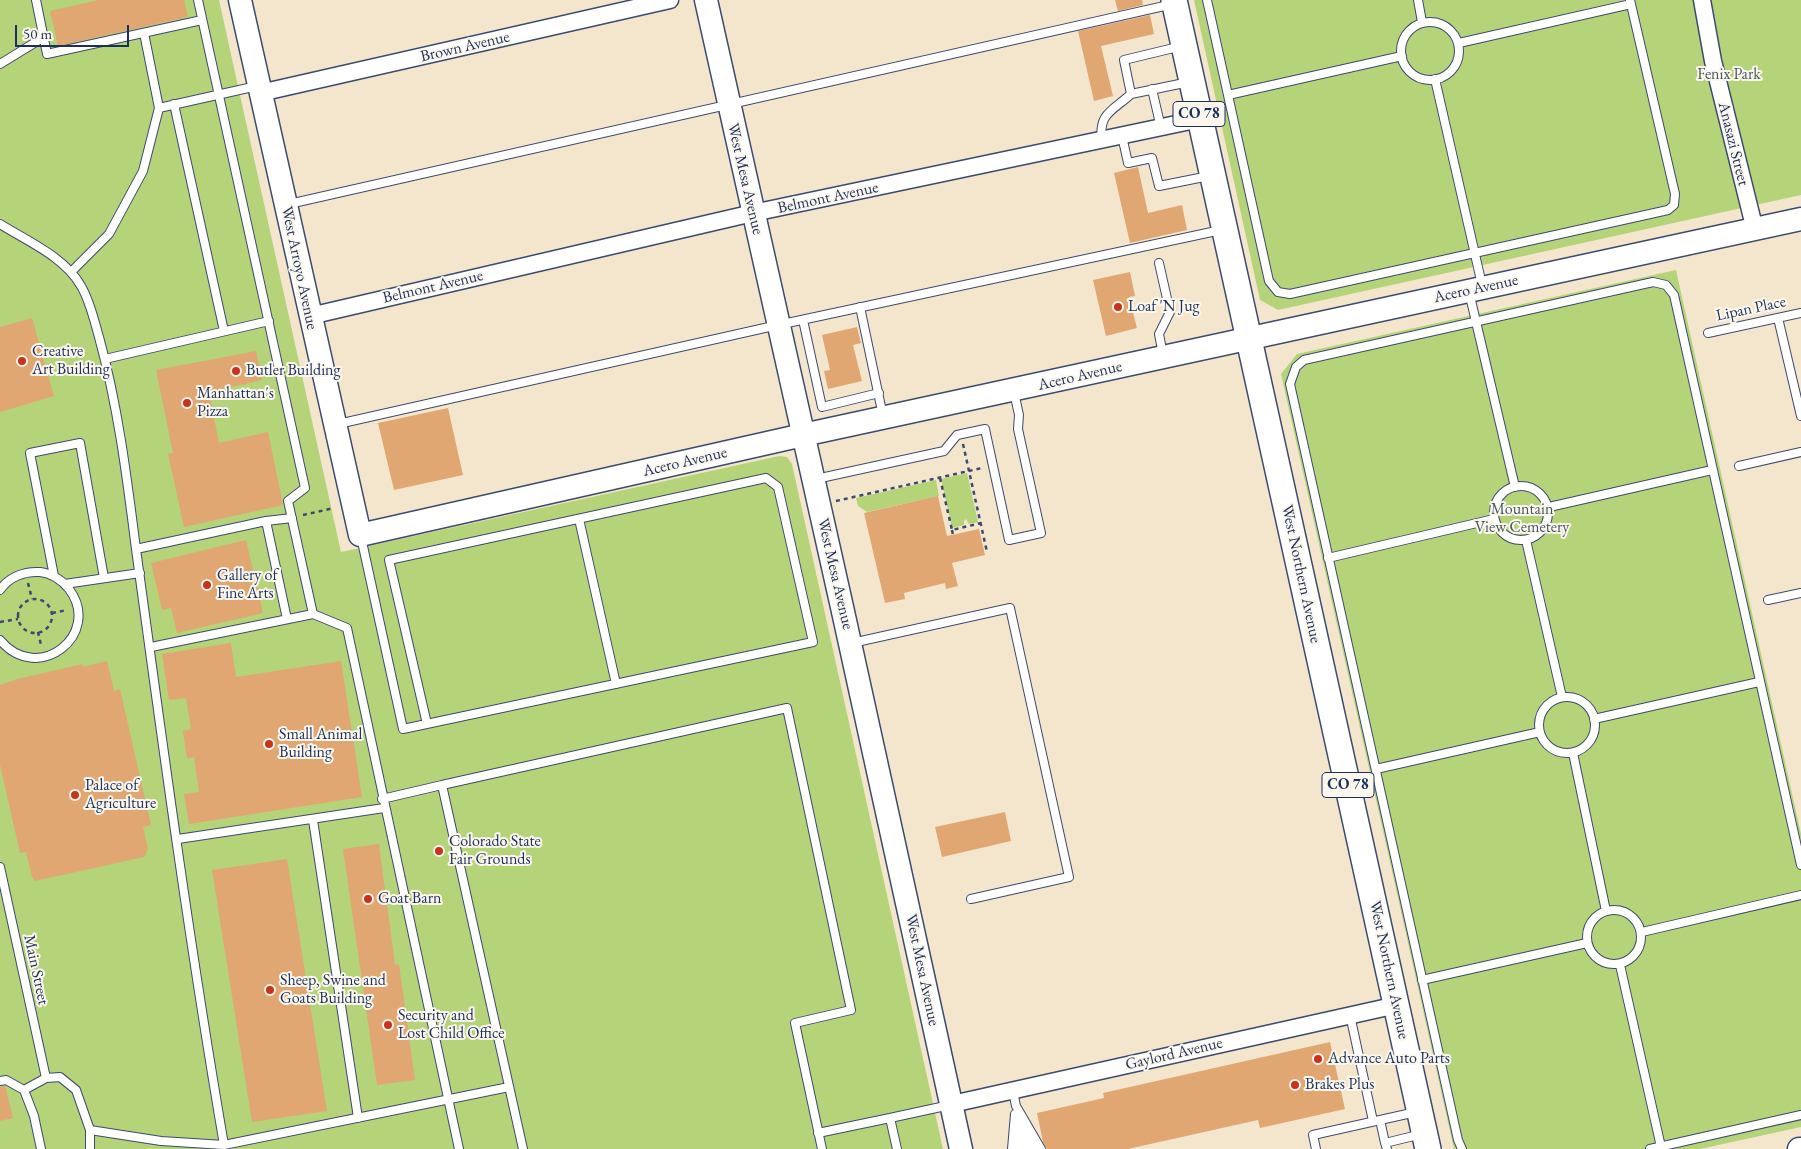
<!DOCTYPE html>
<html>
<head>
<meta charset="utf-8">
<style>
	body { margin:0 }
	#map { position:relative; width:1801px; height:1149px; overflow:hidden; background:#f4e6cd; font-family:"EB Garamond",serif }
	canvas { display:block }
	.scale { position:absolute; left:15px; top:25px; width:114px; height:22px; box-sizing:border-box; border:2px solid #1b2f5e; border-top:0; padding-left:6px; font-size:15px; line-height:18px; white-space:nowrap; color:#1b2f5e; -webkit-text-stroke:4px #fbf7ec; paint-order:stroke }
</style>
</head>
<body>
<div id="map">
<canvas width="1801" height="1149"></canvas>
<div class="scale">50 m</div>
</div>
<script>
const ctx = document.querySelector('canvas').getContext('2d');
ctx.lineJoin = 'round';
function fill(path, color) { ctx.fillStyle = color; ctx.fill(path, 'evenodd'); }
function strokePath(path, color, width, dash) { ctx.strokeStyle = color; ctx.lineWidth = width; ctx.lineCap = dash ? 'butt' : 'round'; ctx.setLineDash(dash || []); ctx.stroke(path); }
function label(font, color, halo, rows, align = 'center') {
  ctx.font = font + ' "EB Garamond",serif'; ctx.lineWidth = 4; ctx.setLineDash([]); ctx.textBaseline = 'middle'; ctx.strokeStyle = halo; ctx.fillStyle = color; for (const [text, x, y, turn = 0] of rows) {
    ctx.save(); ctx.translate(x, y); ctx.rotate((+turn || 0) * Math.PI / 180); ctx.textAlign = isNaN(turn) ? turn : align; if (halo) ctx.strokeText(text, 0, 0); ctx.fillText(text, 0, 0); ctx.restore();
  }
}
const green = new Path2D(`
	M0,0H219L341,552L779,456L787,457L792,464L943,1149H0Z
	M1194,0H1801V195L1278,310L1260,300Z
	M1676,270L1801,834V1127L1700,1149H1454L1281,374L1297,354Z
	M967,473L978,522L969,524L966,519L964,521V525L952,528L941,479Z
	M936,480L939,496L867,512L858,506L856,498Z`);
const building = new Path2D(`
	M99,0H184L188,17L58,46L50,11Z
	M1115,0H1142L1143,5L1118,11Z
	M1150,15L1154,34L1101,46L1113,96L1094,101L1078,31Z
	M1138,167L1148,213L1182,205L1187,230L1130,243L1114,173Z
	M1130,272L1135,296L1129,297L1137,328L1106,336L1093,280Z
	M32,318L54,396L0,412V327Z
	M857,327L861,343L853,345L862,381L828,389L824,371L830,370L822,335Z
	M256,351L262,380L209,392L219,443L268,432L283,505L184,527L168,454L173,453L156,370Z
	M448,408L463,475L394,490L378,423Z
	M938,496L947,536L979,529L985,555L952,563L958,586L946,589L945,583L904,593L905,599L885,603L864,513Z
	M246,540L263,613L177,633L171,608L162,610L151,563Z
	M231,643L236,677L341,661L362,797L189,824L184,794L199,792L194,757L187,759L183,731L191,729L186,698L169,700L162,654Z
	M107,661L114,691L120,689L151,825L143,827L148,849L144,857L35,881L32,877L26,852L20,853L0,765V685L17,679L83,664V667Z
	M1005,812L1011,841L942,857L935,827Z
	M379,844L395,965L399,964L415,1080L377,1085L343,849Z
	M287,859L327,1111L252,1122L212,870Z
	M1330,1042L1345,1109L1260,1128L1258,1120L1128,1149H1047L1043,1142L1037,1113L1104,1098L1103,1093Z
	M5,1086L13,1118L0,1121V1087Z`);
const path = new Path2D(`
	M963,444L987,552
	M940,478L952,530L981,523
	M836,501L982,468
	M303,515L334,508
	M952,530L953,535
	M28,583L32,599
	M18 616a17 17 0 1 1 34 0a17 17 0 1 1-34 0Z
	M52,613L67,610
	M0,622L18,619
	M38,632L41,645`);
const lane = new Path2D(`
	M36,0L47,54L202,20
	M198,0L305,488L288,501L313,614L347,628L459,1149
	M1207,0L1269,281L1278,292L1290,294L1668,210L1674,205L1675,194L1630,0
	M1418,0L1422,22
	M1401 51a29 29 0 1 1 58 0a29 29 0 1 1-58 0Z
	M144,33L159,108L257,86
	M1459,43L1631,4
	M1182,46L1124,60L1131,94L1189,82
	M0,64L44,37
	M1435,79L1482,285
	M1152,89L1161,128
	M1228,95L1402,56
	M174,104L224,331
	M1122,136L1128,163L1152,158L1159,186L1209,176
	M1102,140C1098,113 1114,110 1131,94
	M289,204L1173,4
	M0,224C27,241 65,257 81,286C90,301 94,320 99,337C118,406 127,478 136,549C163,748 190,947 224,1145
	M1159,263L1170,312L1159,334L1163,355
	M71,272L109,234L143,171L159,108
	M1469,292L1515,487
	M860,307L883,416
	M1778,318L1801,416
	M803,320L822,407L879,393
	M1708,333L1801,313
	M105,359L269,321
	M338,424L778,325L1221,230
	M1739,466L1801,452
	M816,479L944,451L957,435L985,429L1009,540L1041,533L1018,429L1019,415L1014,392
	M1494 513a27 27 0 1 1 54 0a27 27 0 1 1-54 0Z
	M1549,507L1712,470
	M579,519L616,684
	M266,521L287,619
	M361,537L403,729L813,642L778,487L766,478L389,560L427,724
	M1526,540L1562,697
	M136,549L266,521L292,518
	M1328,558L1494,519
	M54,576L30,453L80,443L104,578
	M65,584L140,573
	M0,590C9,577 24,571 40,572C51,573 62,580 69,589C103,634 38,686 0,640
	M1768,600L1801,593
	M852,643L1010,608L1069,877L971,899
	M151,647L313,614
	M1539 725a28 28 0 1 1 56 0a28 28 0 1 1-56 0Z
	M1594,719L1759,682
	M1573,753L1606,911
	M1376,769L1540,732
	M382,799L442,785
	M313,820L358,1118
	M178,839L384,808
	M0,867L46,1078
	M1587 937a27 27 0 1 1 54 0a27 27 0 1 1-54 0Z
	M1642,932L1801,895
	M1620,965L1661,1147
	M1422,980L1587,943
	M1350,1015L1373,1121
	M0,1081L6,1080L24,1090
	M1013,1091L1016,1106L1041,1149
	M1018,1115L1026,1149
	M1380,1120L1385,1143
	M1025,1129L1033,1149
	M90,1130L161,1141L224,1145L509,1087
	M1018,1131L1019,1149
	M818,1133L890,1118
	M41,1149L34,1116L24,1090L46,1078L60,1077L76,1090L90,1130V1149
	M523,1149L442,785L787,708L851,1010L795,1023L822,1149
	M897,1149L890,1118L950,1105
	M1012,1149L1015,1114
	M1316,1149L1313,1135L1416,1112
	M1387,1149L1385,1143L1422,1134
	M1462,1149L1458,1140L1290,384L1296,367L1304,360L1653,282L1666,285L1674,295L1801,865
	M1650,1149L1801,1115`);
const street = new Path2D(`
	M1702,0L1713,61L1755,230
	M260,93L670,0
	M310,316L753,213L1200,119
	M952,1104L1397,1005`);
const secondary = new Path2D(`
	M240,0L360,535L803,435L1801,219
	M706,0L842,607L961,1149
	M1799,1149H1801`);
const primary = new Path2D(`
	M1174,0L1428,1149`);
const markers = [
	[1118,307,5,"#c8321e"],
	[22,361,5,"#c8321e"],
	[236,371,5,"#c8321e"],
	[187,403,5,"#c8321e"],
	[207,585,5,"#c8321e"],
	[269,744,5,"#c8321e"],
	[75,795,5,"#c8321e"],
	[439,851,5,"#c8321e"],
	[368,899,5,"#c8321e"],
	[270,990,5,"#c8321e"],
	[388,1025,5,"#c8321e"],
	[1318,1059,5,"#c8321e"],
	[1295,1085,5,"#c8321e"]
];
const shields = [
	[1199,114,52],
	[1348,785,52]
];
const shieldNames = [
	["CO 78",1199,114],
	["CO 78",1348,785]
];
const streetNames = [
	["Brown Avenue",465,47,-13],
	["Anasazi Street",1733,144,76],
	["West Mesa Avenue",745,179,77],
	["Belmont Avenue",828,198,-12],
	["West Arroyo Avenue",299,268,78],
	["Belmont Avenue",433,287,-13],
	["Acero Avenue",1476,289,-12],
	["Lipan Place",1751,309,-12],
	["Acero Avenue",1080,376,-13],
	["Acero Avenue",685,462,-13],
	["West Mesa Avenue",835,574,77],
	["West Northern Avenue",1301,574,78],
	["Main Street",36,970,78],
	["West Mesa Avenue",922,970,78],
	["West Northern Avenue",1389,970,78],
	["Gaylord Avenue",1174,1054,-13]
];
const parkNames = [
	["Fenix Park",1729,75],
	["Mountain",1522,510],
	["View Cemetery",1522,528]
];
const poiNames = [
	["Loaf 'N Jug",1128,307],
	["Creative",32,352],
	["Art Building",32,370],
	["Butler Building",246,371],
	["Manhattan's",197,394],
	["Pizza",197,412],
	["Gallery of",217,576],
	["Fine Arts",217,594],
	["Small Animal",279,735],
	["Building",279,753],
	["Palace of",85,786],
	["Agriculture",85,804],
	["Colorado State",449,842],
	["Fair Grounds",449,860],
	["Goat Barn",378,899],
	["Sheep, Swine and",280,981],
	["Goats Building",280,999],
	["Security and",398,1016],
	["Lost Child Office",398,1034],
	["Advance Auto Parts",1328,1059],
	["Brakes Plus",1305,1085]
];
fill(green, '#b5d379');
fill(building, '#e0a773');
strokePath(lane, '#3c4a6f', 10);
strokePath(street, '#3c4a6f', 19);
strokePath(secondary, '#3c4a6f', 25);
strokePath(primary, '#3c4a6f', 28);
strokePath(path, '#3c4a6f', 2.5, [4, 4]);
strokePath(lane, '#fff', 8);
strokePath(street, '#fff', 16);
strokePath(secondary, '#fff', 22);
strokePath(primary, '#fff', 25);
for (const [x, y, r, color] of markers) { const dot = new Path2D(); dot.arc(x, y, r, 0, 2 * Math.PI); ctx.fillStyle = color; ctx.fill(dot); strokePath(dot, '#fbf7ec', 2); }
for (const [x, y, w] of shields) { const box = new Path2D(); box.roundRect(x - w / 2, y - 12.5, w, 25, 4); ctx.fillStyle = '#fbf7ec'; ctx.fill(box); strokePath(box, '#1b2f5e', 1); }
label('bold 15px', '#1b2f5e', null, shieldNames);
label('16px', '#1b2f5e', '#fbf7ec', streetNames);
label('16px', '#425865', '#fbf7ec', parkNames);
label('16px', '#1b2f5e', '#fbf7ec', poiNames, 'left');
</script>
</body>
</html>
